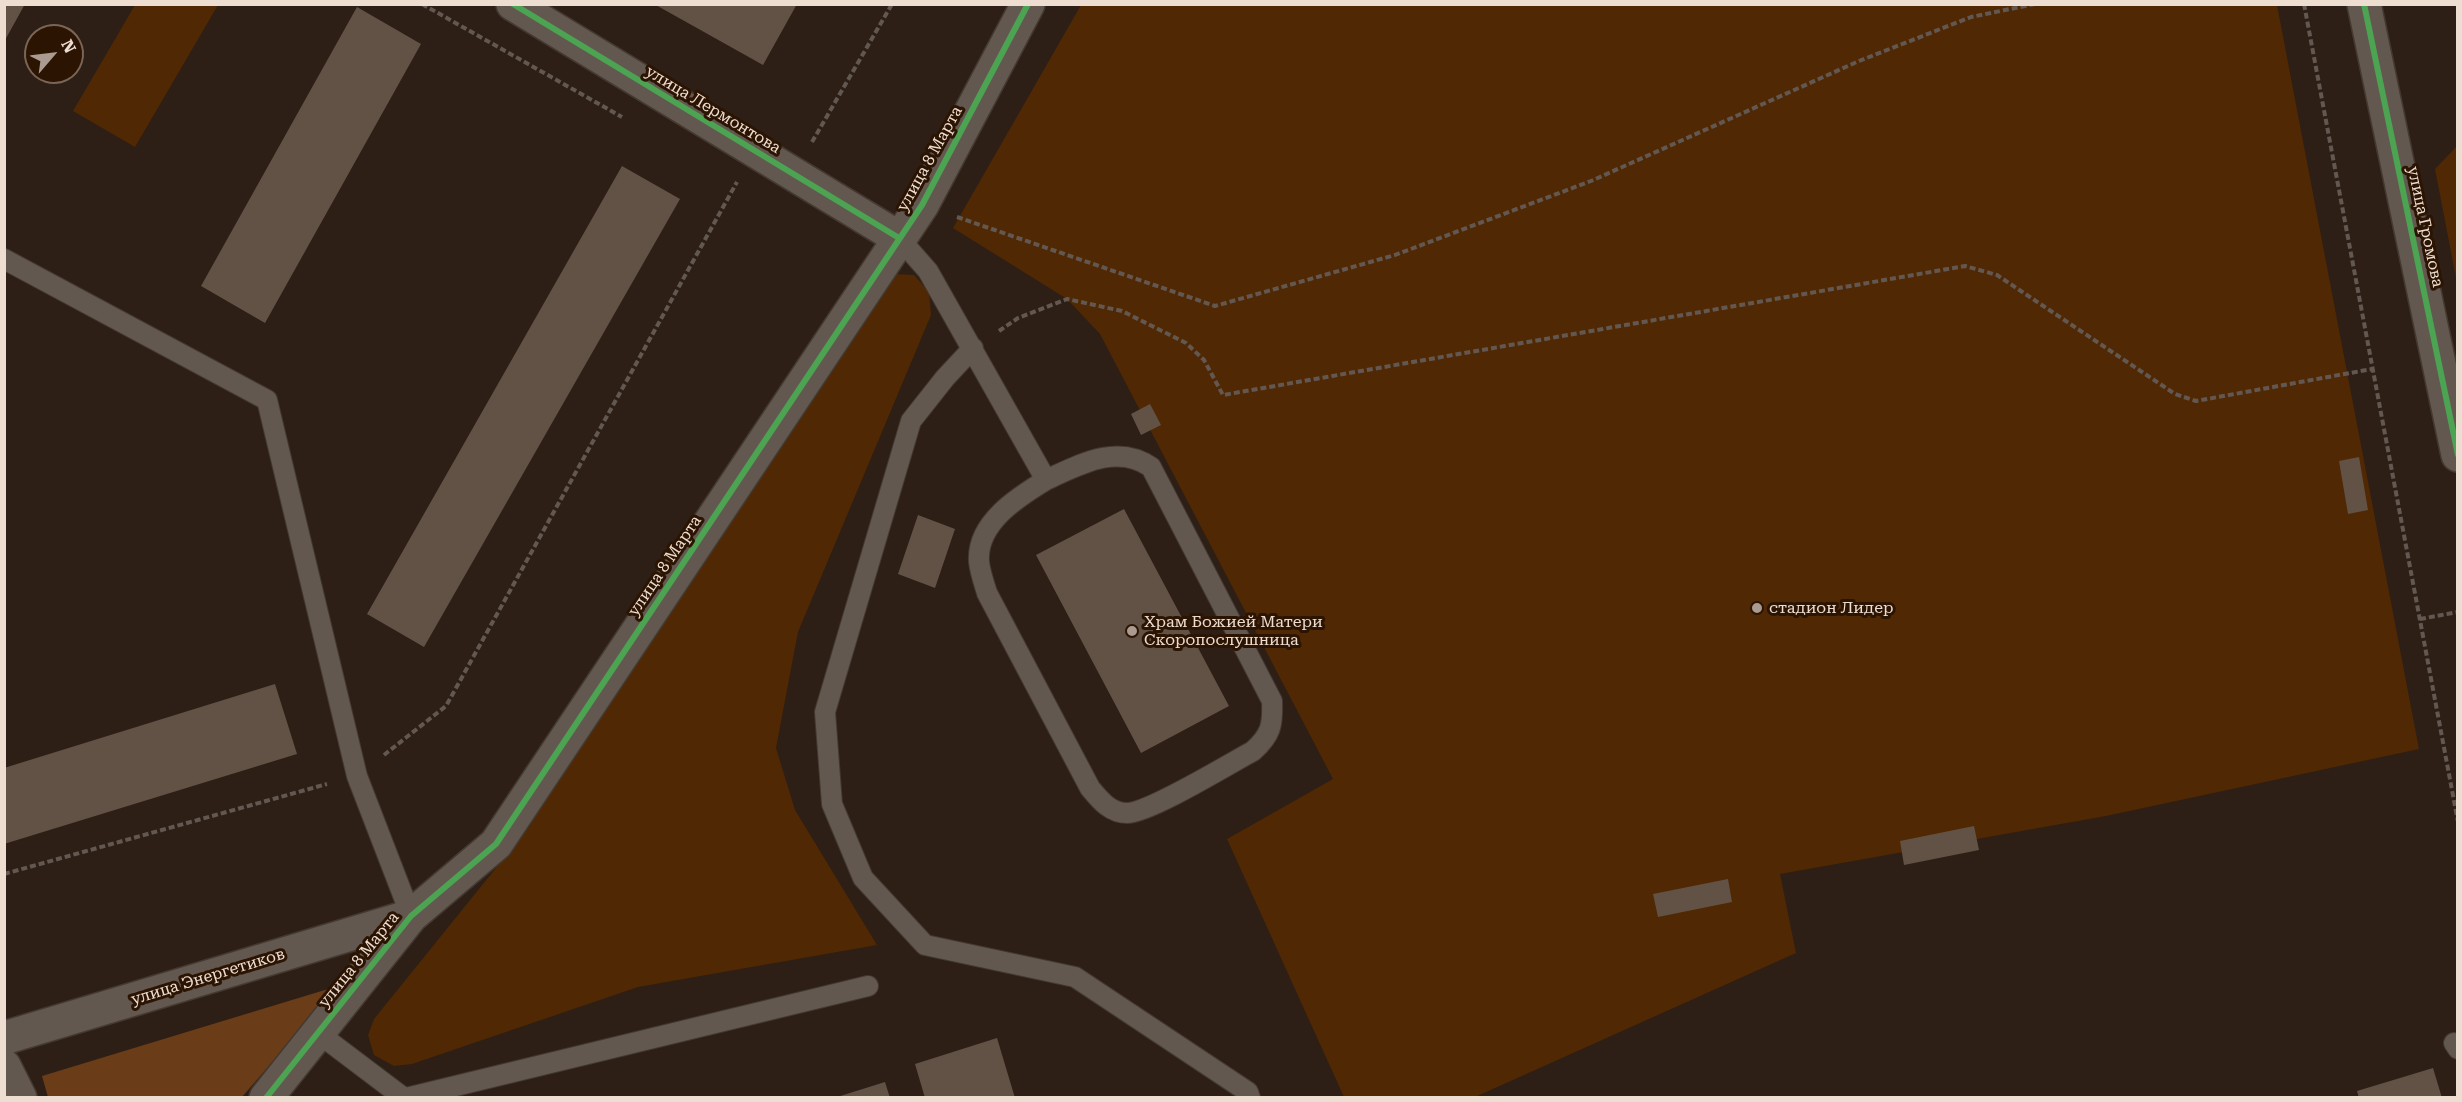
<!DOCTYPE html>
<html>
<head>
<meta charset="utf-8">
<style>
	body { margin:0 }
	#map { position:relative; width:2462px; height:1102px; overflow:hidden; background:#2d1f15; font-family:"Roboto Serif",serif }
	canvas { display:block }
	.frame { position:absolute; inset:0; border:6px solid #eeddd1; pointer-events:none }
	.north { position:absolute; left:24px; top:24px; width:60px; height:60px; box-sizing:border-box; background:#2c1403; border:2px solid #7a6455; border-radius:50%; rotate:62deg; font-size:16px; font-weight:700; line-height:24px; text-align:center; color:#eeddd1 }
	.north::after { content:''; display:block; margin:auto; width:21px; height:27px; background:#aa9a8f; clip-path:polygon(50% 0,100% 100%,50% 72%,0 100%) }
</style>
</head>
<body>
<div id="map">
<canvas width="2462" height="1102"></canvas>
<div class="frame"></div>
<div class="north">N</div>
</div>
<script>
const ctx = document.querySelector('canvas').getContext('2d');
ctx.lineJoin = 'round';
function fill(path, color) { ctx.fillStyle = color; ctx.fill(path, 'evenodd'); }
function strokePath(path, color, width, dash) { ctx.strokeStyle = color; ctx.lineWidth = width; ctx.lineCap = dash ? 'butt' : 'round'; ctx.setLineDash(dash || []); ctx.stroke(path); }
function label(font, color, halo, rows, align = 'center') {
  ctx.font = font + ' "Roboto Serif",serif'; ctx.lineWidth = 6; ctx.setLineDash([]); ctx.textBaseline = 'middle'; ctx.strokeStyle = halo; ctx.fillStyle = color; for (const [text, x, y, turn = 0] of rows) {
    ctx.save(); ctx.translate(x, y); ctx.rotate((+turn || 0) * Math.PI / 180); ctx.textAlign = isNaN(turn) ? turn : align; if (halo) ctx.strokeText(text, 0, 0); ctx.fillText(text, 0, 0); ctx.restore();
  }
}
const green = new Path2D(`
	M135,5H218L135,147L73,111Z
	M1081,5H2277L2419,749L2106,816L1780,874L1796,953L1475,1097H1344L1227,839L1333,779L1100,334L1067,299L953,228Z
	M2457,146V283L2435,169Z
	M893,274L914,275L929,292L931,315L798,632L776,748L795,810L877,945L638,987L412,1064L394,1066L374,1055L368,1035L374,1019L529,827L702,526Z`);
const forest = new Path2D(`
	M338,986L242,1097H48L42,1076Z`);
const building = new Path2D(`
	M4,4H25L4,42Z
	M654,4H797L763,65Z
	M357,7L421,44L265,323L201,286Z
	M622,166L680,199L424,647L367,614Z
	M1150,404L1161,425L1141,435L1131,414Z
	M2359,457L2368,510L2348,514L2339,461Z
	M1124,509L1229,706L1141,753L1036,555Z
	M918,515L955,529L935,588L898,574Z
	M275,684L297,754L4,844V768Z
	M1974,826L1979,850L1904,865L1900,841Z
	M1728,879L1732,902L1658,917L1653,894Z
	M997,1038L1015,1098H925L915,1064Z
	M2433,1068L2442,1098H2359L2357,1091Z
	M885,1082L890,1098H837V1097Z`);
const path = new Path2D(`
	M422,4L622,117
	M2304,4L2458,822
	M812,142L892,4
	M957,217L1215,306L1395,255L1591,181L1859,61L1971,17L2035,4
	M999,331L1018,318L1067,299L1122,311L1186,343L1204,360L1223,395L1965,266L1997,275L2175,394L2196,401L2372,369
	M2420,619L2458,612
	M384,755L446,706L737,182
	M4,874L327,784`);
const lane = new Path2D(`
	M899,238L928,271L1046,480C1018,497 976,523 979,562C980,572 984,583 987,593L1090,788C1100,800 1110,813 1127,813C1149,813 1229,764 1253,751C1271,735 1273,725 1272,701L1151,467C1117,443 1079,465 1046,480
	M4,259L267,400L357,776L411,916
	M973,348L945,378L911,421L825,712L832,804L863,878L925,945L1075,977L1248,1092L1250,1098
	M318,1033L404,1098
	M2454,1043L2458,1049
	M406,1098L868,986`);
const street = new Path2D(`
	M513,4L899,238
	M2364,4L2458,455
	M4,1038L411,916
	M4,1066L20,1098`);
const secondary = new Path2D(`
	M266,1098L411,916L496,844L922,205L1028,4`);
const cycleway = new Path2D(`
	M513,4L899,238
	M2364,4L2458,455
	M266,1098L411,916L496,844L922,205L1028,4`);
const markers = [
	[1757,608,6,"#aa9a8f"],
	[1132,631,6,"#aa9a8f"]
];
const streetNames = [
	["улица Лермонтова",713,110,31],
	["улица 8 Марта",930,159,-61],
	["улица Громова",2425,227,78],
	["улица 8 Марта",665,566,-56],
	["улица 8 Марта",359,960,-51],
	["улица Энергетиков",208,977,-17]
];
const poiNames = [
	["стадион Лидер",1769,608],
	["Храм Божией Матери",1144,622],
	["Скоропослушница",1144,640]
];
fill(green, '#502803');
fill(forest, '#6a3d18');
fill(building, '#625246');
strokePath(lane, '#443931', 22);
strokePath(street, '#443931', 36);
strokePath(secondary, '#443931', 36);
strokePath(path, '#625851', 4, [6, 3]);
strokePath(lane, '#635850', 20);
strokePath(street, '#635850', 33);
strokePath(secondary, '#635850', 33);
strokePath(cycleway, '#4ca352', 6);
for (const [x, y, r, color] of markers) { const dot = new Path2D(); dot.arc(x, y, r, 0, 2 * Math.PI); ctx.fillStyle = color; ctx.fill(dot); strokePath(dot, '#2c1403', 2); }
label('16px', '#eeddd1', '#2c1403', streetNames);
label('16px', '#eeddd1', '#2c1403', poiNames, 'left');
</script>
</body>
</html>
